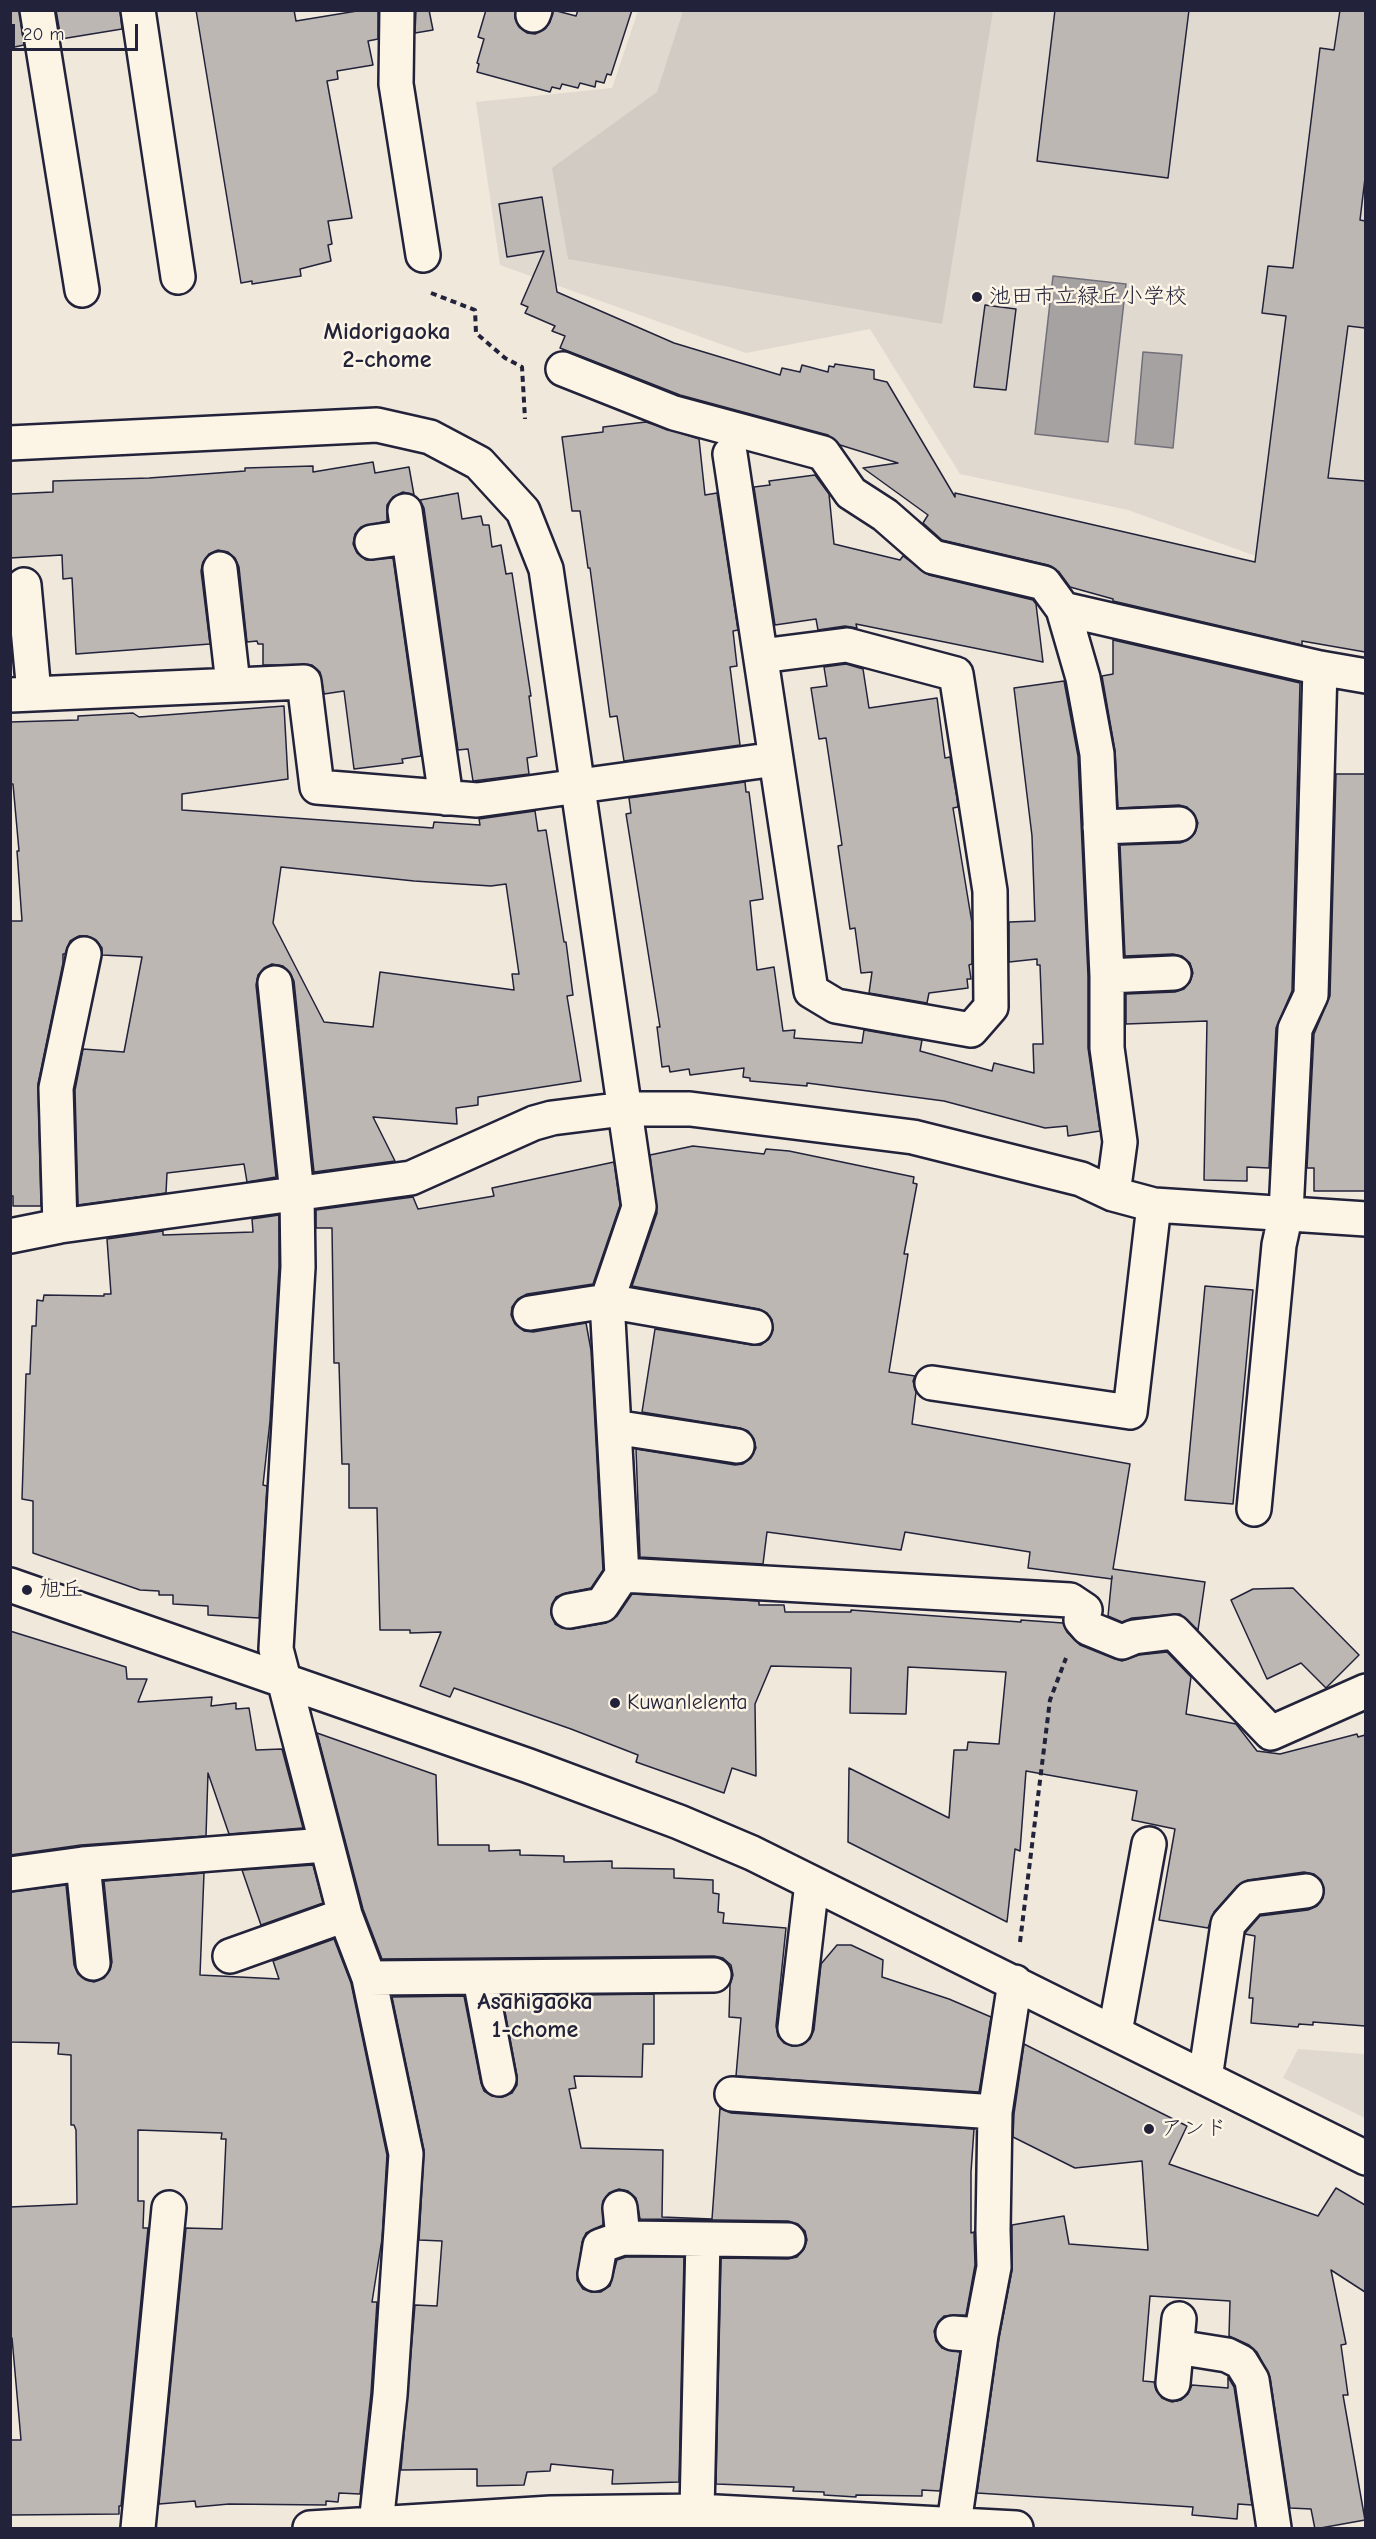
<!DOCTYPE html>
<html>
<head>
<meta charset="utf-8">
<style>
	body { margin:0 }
	#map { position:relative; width:1376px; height:2539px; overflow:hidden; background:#efe8db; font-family:"Comic Neue",sans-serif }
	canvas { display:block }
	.frame { position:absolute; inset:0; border:12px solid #22223b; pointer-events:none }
	.scale { position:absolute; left:12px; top:24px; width:126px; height:27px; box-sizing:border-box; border:3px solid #22223b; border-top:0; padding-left:8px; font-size:18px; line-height:21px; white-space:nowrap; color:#22223b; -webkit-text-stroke:4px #fcf5e5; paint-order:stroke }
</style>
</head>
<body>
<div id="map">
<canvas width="1376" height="2539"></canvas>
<div class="frame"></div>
<div class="scale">20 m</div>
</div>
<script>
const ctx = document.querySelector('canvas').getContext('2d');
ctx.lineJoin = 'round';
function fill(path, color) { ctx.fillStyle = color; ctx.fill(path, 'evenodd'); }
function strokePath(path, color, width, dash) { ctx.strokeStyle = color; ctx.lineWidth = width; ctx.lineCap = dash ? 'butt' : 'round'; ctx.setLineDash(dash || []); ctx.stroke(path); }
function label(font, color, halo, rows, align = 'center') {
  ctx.font = font + ' "Comic Neue","Klee One",sans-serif'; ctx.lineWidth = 5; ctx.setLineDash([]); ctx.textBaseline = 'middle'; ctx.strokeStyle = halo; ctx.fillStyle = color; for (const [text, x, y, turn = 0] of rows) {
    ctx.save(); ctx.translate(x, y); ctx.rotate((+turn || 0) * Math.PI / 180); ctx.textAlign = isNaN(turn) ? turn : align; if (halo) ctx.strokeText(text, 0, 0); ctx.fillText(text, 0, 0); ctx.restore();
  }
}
const built = new Path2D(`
	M638,11H1365V572L1275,563L1128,510L960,474L870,329L746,353L500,265L476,102L612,88Z
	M1298,2049L1365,2054V2118L1283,2078Z`);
const green = new Path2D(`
	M683,11H993L942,324L568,259L552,168L657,92Z`);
const water = new Path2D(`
	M1053,276L1126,284L1108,442L1035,434Z
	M1143,352L1182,355L1173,448L1135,444Z`);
const building = new Path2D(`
	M10,10H19L24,45L10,48Z
	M56,10H120L122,29L61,39Z
	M196,10H294L296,21L363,10H378V39L368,41L373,65L337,71L338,79L327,81L352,218L328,221L332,244L328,245L331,261L300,269L301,276L252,284V281L241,283Z
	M416,10H429L433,30L415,33Z
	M486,10H515V18L519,27L527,33L535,34L545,29L550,22L553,10L576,16L578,10H632L611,75L607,74L604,83L596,81L595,87L580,83L578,88L562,84L560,89L552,87L550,92L477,72L479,64L477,63L484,39L478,37Z
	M1055,10H1189L1168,178L1037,161Z
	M1340,10H1365V178L1360,220L1365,221V328L1348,326L1328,478L1365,481V652L1302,641V645L1113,601V599L1070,587L1059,572L1048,565L942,540L923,523L928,515L863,468L898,463L840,445L828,435L680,395L560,348L565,336L552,331L555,326L525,313L528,307L521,304L544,251L507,257L499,204L542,197L557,292L674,343L780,375L782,368L800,372L802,365L828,372L829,366L834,367L835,364L874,370V379L887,382L955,497V493L1255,562L1286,316L1262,313L1268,266L1293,268L1320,48L1334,50Z
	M985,305L1016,309L1006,390L974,387Z
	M646,422L699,439L705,495L717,493L738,630L733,631L737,666L730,667L740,745L624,761L617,716L610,717L590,568H588L580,511H572L562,437L603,432V427Z
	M373,462L375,473L409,467L414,495L403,492L393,497L387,505V521L361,527L355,534L353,544L357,553L366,560L393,558L421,756L402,759L403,763L354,769L344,691L324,694L320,672L312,665H263V644H258L257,641L247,642L239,567L235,558L228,552L218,550L209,554L203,562L201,571L210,644L76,654L72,578L63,579L62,555L10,558V494L53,492V481L149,478L245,471V468L313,466V472Z
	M815,475L829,494L834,544L900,560L903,556L929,575L1033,600L1036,604L1043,662L856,624L857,628L845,626L818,630L816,619L775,625L754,487L770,485L769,481Z
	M458,493L462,519L481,516L483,525H489L492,547L501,545L506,574L512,573L531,696H529L537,756L527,758L529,774L473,781L468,749L458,750L424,508L420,500Z
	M1113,640L1300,683L1292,991L1276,1028L1269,1168L1247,1167V1181L1204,1180L1207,1021L1126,1024V994L1175,992L1184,989L1190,982L1193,973L1190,963L1182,956L1173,954L1125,956L1120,845L1180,843L1188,840L1195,833L1198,823L1194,814L1187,807L1179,805L1118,808L1115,751L1102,676L1113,674Z
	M846,664L863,669L869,708L937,698L945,758L950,757L957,798L958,807L953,808L972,923V964L969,965L971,979H967L968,988L929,993L927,1003L869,993L872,972L861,973L855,928L850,929L838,846L842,845L826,738L819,739L811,688L827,686L824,667Z
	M1064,681L1078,756L1088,976V1048L1100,1131L1068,1136L1067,1126L1045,1128L944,1101L807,1083V1086L750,1081V1078L743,1077L744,1068L690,1075L689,1069L670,1072L669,1066L662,1067L657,1027H660L626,814L631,813L629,798L745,782L746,792H749L763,899L750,901L757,970L774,967L783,1031L795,1030L794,1038L862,1043L864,1030L922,1040L920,1051L992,1071L994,1063L1034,1073L1033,1044H1043L1040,965H1037V959L1009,962V922L1035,921L1032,836L1014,688Z
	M284,706L288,779L182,794V810L433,828L434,822L480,825L479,819L535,811L538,831L546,830L564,942H566L573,995L567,996L581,1081L478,1097V1105L456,1108L457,1124L373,1117L395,1161L314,1172L294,981L290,973L283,966L272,964L264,968L258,975L256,985L276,1177L247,1182L244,1164L167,1173L166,1193L78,1205L75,1090L83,1049L124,1052L142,957L102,955V948L96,940L87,936H79L70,941L65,954H63V963L38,1084L41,1206H13V1196H10V921H22L17,851H19L13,784H10V722L78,720V716L133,713L139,717ZM281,867L414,881L491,886L506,884L519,974H512L514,990L380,972L373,1027L324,1022L273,923Z
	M1336,774H1365V1191H1314V1168H1307L1314,1034L1330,996Z
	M693,1146L764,1154L766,1149L789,1151L914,1177L913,1183L917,1184L904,1254H908L889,1372L915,1376L913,1381L916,1392L912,1424L1130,1464L1113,1569L1205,1582L1198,1630L1180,1614L1132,1618L1122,1622L1108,1616L1112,1576V1579L1028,1568L1030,1552L905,1532L901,1550L767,1532L763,1564L640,1557L636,1449L735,1465L743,1464L751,1458L756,1448L754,1439L748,1431L740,1428L642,1412L655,1329L752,1345H761L769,1339L773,1330L772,1320L767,1313L759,1309L632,1286L657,1213L650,1155Z
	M614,1162L620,1205L593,1284L527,1294L518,1299L512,1307L511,1315L515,1324L524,1331L533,1332L586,1323L591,1350L603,1570L591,1588L566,1593L556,1597L552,1604L551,1614L555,1624L562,1628L572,1629L606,1623L617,1616L632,1594L759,1601V1605H784L785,1612H851V1610L1021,1622V1620L1063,1623L1067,1632L1080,1645L1115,1659L1122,1661L1139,1655L1167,1652L1191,1677L1186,1714L1236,1724L1257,1751L1280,1754L1357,1734L1358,1737L1365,1735V2026L1313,2022V2025L1299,2024L1298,2027L1251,2023L1253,1998H1249L1255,1936L1245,1934L1246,1932L1260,1916L1308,1910L1317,1906L1323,1898L1324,1888L1321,1880L1314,1874L1304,1872L1248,1880L1237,1886L1214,1912L1208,1928L1159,1920L1175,1829L1132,1820L1137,1791L1026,1771L1020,1851L1015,1849L1007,1922L848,1842L849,1768L949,1818L954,1750H967L968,1742L999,1744L1006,1672L908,1667L906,1714L850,1713L851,1668L771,1666L755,1704L756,1776L732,1768L724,1793L636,1762L638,1755L571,1729L454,1688L450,1697L420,1686L441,1632L410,1633V1630H380L377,1508H349V1464H342L339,1363H334L332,1228H316V1210L413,1197L418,1209L494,1196L492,1188Z
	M279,1215V1267L270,1421L263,1485L267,1486L259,1618L208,1615V1606L173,1604V1595H159V1591L140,1590L33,1553V1501L22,1499L26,1374H30L32,1326H36L37,1300L43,1301L44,1295L104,1296V1294H111L107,1239L163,1231V1235L253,1232L252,1219Z
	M1205,1286L1253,1290L1233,1504L1185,1500Z
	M1293,1588L1359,1655L1326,1688L1301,1663L1267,1679L1231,1600L1253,1589Z
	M10,1631L126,1667L127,1679H147L138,1702L212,1697L211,1706L236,1703V1709L249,1708L256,1750L282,1749L303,1828L229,1834L208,1773L206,1836L81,1845L10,1855Z
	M317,1733L436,1775L438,1845H489V1851L520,1850V1855L564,1856V1862L612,1861V1868L674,1869V1878L713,1880V1893L719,1894L718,1912L724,1913L723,1923L786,1928L776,2026L778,2036L784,2043L792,2046L802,2045L810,2039L814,2030L821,1964L837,1945H851L883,1960L882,1977L949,1999L991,2017L979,2092L736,2076L741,2018L729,2017L730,1985L733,1975L731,1965L723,1958L714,1956L382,1959L363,1909Z
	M313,1865L323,1903L261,1925L242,1870Z
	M204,1873L200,1975L279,1979L273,1961L334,1939L351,1983L387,2155L382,2239L372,2302H377L371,2393L360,2494L339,2493L338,2502L326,2501V2505L229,2504L196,2507L195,2501L159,2504L186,2228L222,2229L226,2139H221L222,2133L138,2130V2201H144L143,2228H148L121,2506H119V2514L10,2515V2440H21L12,2338H10V2207L77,2204L76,2130L74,2125H71V2055L58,2054L59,2043L10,2042V1892L66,1885L74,1965L78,1974L86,1980L94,1982L104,1978L110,1970L112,1962L104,1881Z
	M654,1994V2044H643L642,2077L574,2076L576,2088L569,2089L581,2148L663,2150L662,2217L712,2219L720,2108L731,2113L974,2129L971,2172V2233L974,2232L975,2265L966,2315L944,2316L938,2322L934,2331L936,2341L942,2348L960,2352L940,2491L922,2490V2496L856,2495V2497L824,2495V2492L793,2491L794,2487L716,2484L721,2258L788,2259L797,2257L804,2249L807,2240L805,2231L798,2224L788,2221L640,2219L636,2198L628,2191L619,2189L609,2193L603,2201V2225L586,2233L582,2242L577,2280L583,2289L591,2292H601L610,2286L617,2260L626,2257H684L679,2482L612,2484L613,2470L551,2464L550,2471L527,2472L524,2485L477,2486V2469L401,2470L415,2305L437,2306L442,2241L419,2240L424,2150L392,1997L464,1996L481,2083L484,2091L492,2096L502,2097L512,2093L517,2085V2076L502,1996Z
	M1024,2044L1187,2126L1169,2164L1318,2216L1336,2188L1365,2205V2292L1331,2270L1346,2344L1341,2345L1348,2395H1343L1365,2520L1315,2529L1311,2509L1290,2508L1270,2377L1257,2352L1249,2345L1229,2336L1230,2301L1150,2296L1143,2381L1154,2382L1156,2390L1162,2398L1172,2402L1181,2400L1188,2394L1192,2385L1228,2388V2377L1234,2387L1252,2505L1238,2504L1237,2519L1192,2515L1193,2507L977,2493L999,2338L1012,2270V2225L1064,2216L1069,2244L1148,2250L1142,2161L1075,2168L1013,2137L1014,2114Z`);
const path = new Path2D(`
	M431,293L475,310L476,333L505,358L522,367L525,419
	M1020,1942L1050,1700L1066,1658`);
const minor = new Path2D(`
	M37,10L82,290
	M138,10L178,277
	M397,10L396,84L423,255
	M533,15L535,10
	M563,369L674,413L823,453L851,493L885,515L933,557L1044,583L1063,609L1320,668L1366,676
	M10,443L377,425L430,437L479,463L523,511L546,569L639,1207L607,1301L622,1575L1070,1600L1085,1610
	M730,454L811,991L836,1006L971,1030L991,1007L990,891L956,674L847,645L761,656
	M405,511L446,798
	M372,542L408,537
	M220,569L233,684
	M24,585L34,693
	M1063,609L1083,678L1097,754L1107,976V1048L1120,1142L1113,1194
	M10,695L304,682L317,787L477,800L776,759
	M1100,827L1179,824
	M1107,976L1174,973
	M275,983L297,1194L298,1267L276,1649L345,1915L369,1978L406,2154L390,2395L376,2524
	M60,1226L56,1088L84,954
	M10,1236L60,1226L411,1178L534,1123L552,1118L624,1109H690L913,1137L1081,1179L1113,1194L1154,1205L1366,1219
	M530,1313L607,1301L755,1327
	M932,1383L1130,1412L1154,1205
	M614,1427L737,1446
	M1254,1509L1279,1245L1286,1213L1295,1029L1311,995L1320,668
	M10,1585L529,1766L679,1822L752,1853L1366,2158
	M569,1611L602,1605L622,1575
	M1081,1620L1088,1628L1122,1642L1134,1637L1174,1632L1271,1733L1366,1691
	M83,1864L93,1963
	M10,1874L83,1864L325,1845
	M230,1956L345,1915
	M369,1978L714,1975
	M480,1979L499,2079
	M795,2028L812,1883
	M1115,2032L1149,1844
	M1205,2078L1228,1924L1251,1898L1306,1891
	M732,2094L995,2112
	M620,2208L623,2238
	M595,2274L600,2246L623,2238L788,2240
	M953,2333L981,2335
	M1177,2347L1227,2355L1241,2362L1252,2380L1274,2528
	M1173,2383L1179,2319
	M697,2511L703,2239
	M954,2524L981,2335L994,2267L993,2230L995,2112L1015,1982
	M138,2528L169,2208
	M310,2528L551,2513L697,2511L1016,2528`);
const markers = [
	[977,297,6,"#22223b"],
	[27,1590,6,"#22223b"],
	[615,1703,6,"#22223b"],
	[1149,2129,6,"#22223b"]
];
const poiNames = [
	["池田市立緑丘小学校",989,297],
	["旭丘",39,1590],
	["Kuwanlelenta",627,1703],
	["アンド",1161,2129]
];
const neighbourhoodNames = [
	["Midorigaoka",387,332],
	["2-chome",387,360],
	["Asahigaoka",535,2002],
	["1-chome",535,2030]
];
fill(built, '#e0d9cf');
fill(green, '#d1cbc3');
fill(water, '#a6a2a2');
strokePath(water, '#716f79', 1.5);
fill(building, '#bcb7b3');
strokePath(building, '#22223b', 1.5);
strokePath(minor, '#22223b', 38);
strokePath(path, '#22223b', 4, [6, 4.5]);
strokePath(minor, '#fcf5e5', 33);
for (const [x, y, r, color] of markers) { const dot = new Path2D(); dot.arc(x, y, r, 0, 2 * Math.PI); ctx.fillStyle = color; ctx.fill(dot); strokePath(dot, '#fcf5e5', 2); }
label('22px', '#22223b', '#fcf5e5', poiNames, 'left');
label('bold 24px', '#22223b', '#fcf5e5', neighbourhoodNames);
</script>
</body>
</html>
